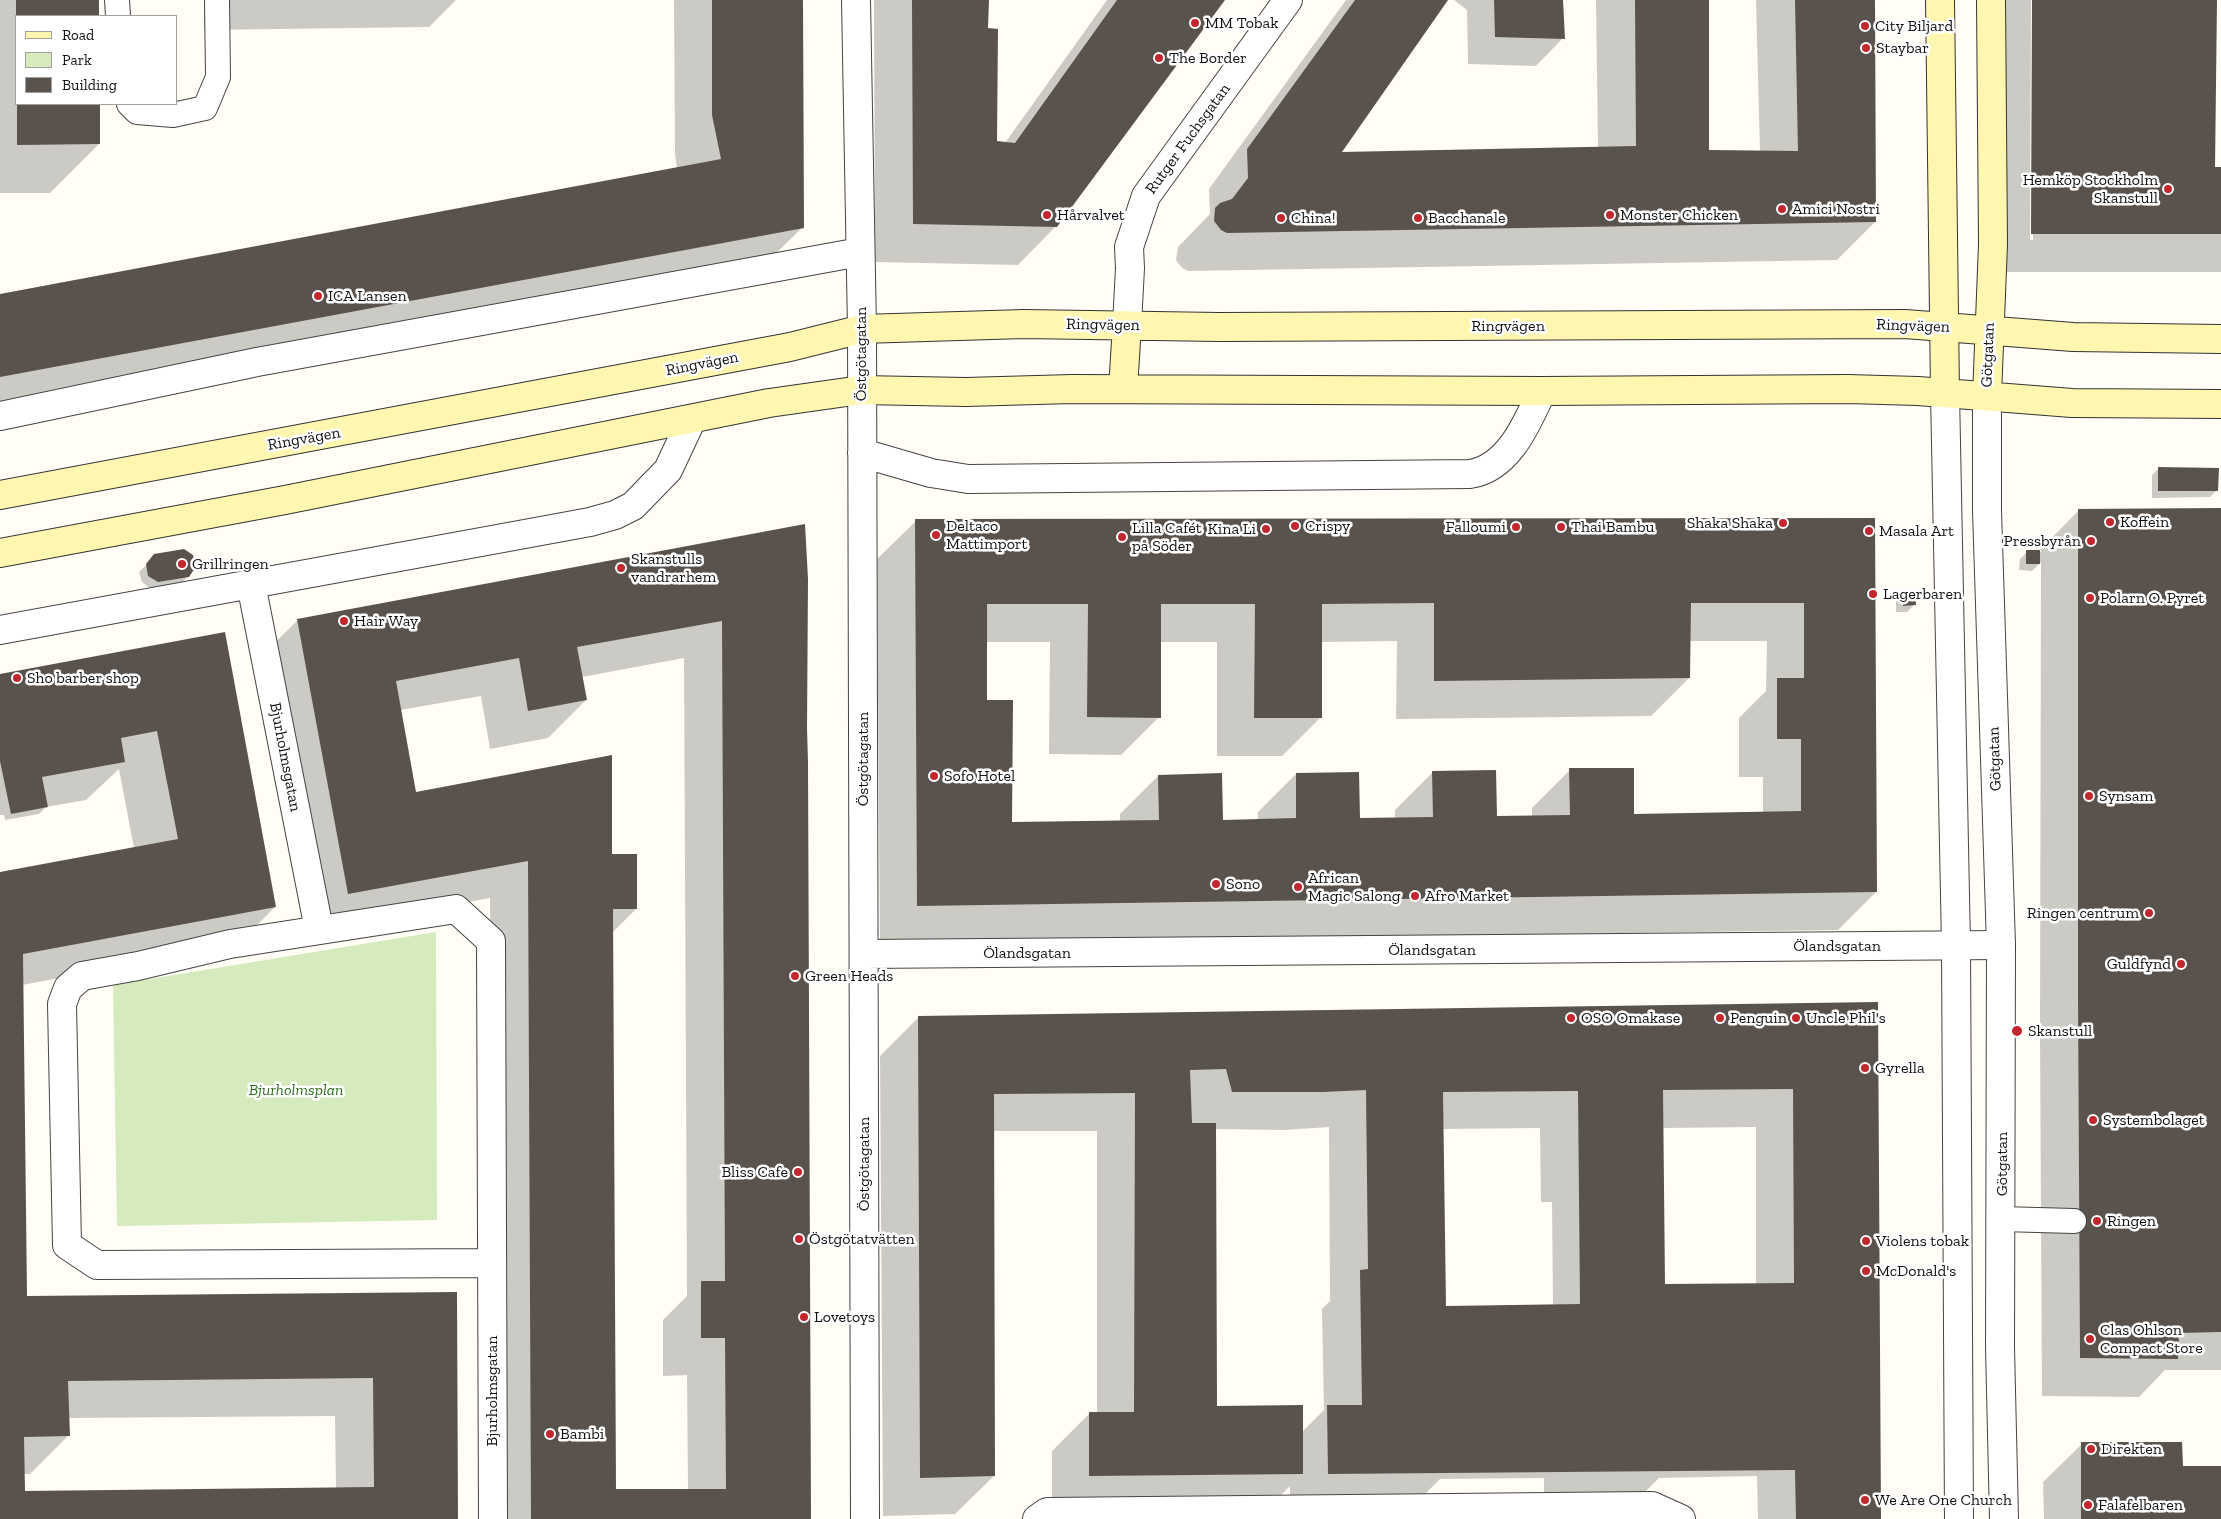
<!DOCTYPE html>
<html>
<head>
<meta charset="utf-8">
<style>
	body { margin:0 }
	#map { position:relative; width:2221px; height:1519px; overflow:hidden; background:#fffdf5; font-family:"Zilla Slab",serif }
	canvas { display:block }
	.legend { position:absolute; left:15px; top:15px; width:162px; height:90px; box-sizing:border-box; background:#fff; border:1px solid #a0a0a0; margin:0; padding:6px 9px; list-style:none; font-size:15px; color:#111 }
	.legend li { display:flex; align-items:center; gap:10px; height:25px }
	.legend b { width:25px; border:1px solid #a0a0a0 }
</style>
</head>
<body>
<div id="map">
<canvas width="2221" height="1519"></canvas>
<ul class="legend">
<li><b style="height:6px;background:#fff6b0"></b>Road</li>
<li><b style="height:14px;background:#d5ebbd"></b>Park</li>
<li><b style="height:14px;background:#5a524d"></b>Building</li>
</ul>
</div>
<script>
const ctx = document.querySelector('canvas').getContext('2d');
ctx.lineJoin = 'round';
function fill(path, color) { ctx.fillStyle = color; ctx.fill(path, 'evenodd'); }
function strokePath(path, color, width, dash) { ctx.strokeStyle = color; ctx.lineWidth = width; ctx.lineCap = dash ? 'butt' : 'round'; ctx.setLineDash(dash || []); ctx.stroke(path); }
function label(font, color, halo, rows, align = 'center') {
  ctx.font = font + ' "Zilla Slab",serif'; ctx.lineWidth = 5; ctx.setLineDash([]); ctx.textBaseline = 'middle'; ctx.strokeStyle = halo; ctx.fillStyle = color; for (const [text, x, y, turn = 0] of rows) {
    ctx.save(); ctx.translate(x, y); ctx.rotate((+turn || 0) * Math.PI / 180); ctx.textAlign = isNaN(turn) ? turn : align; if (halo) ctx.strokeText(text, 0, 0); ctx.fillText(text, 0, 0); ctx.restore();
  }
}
const green = new Path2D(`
	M436,932L437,1220L117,1226L113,985Z`);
const shadow = new Path2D(`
	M0,0H98V16H16V104H99V144L50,193H0Z
	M204,0H456L429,27L204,30Z
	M674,0H802L803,227L764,265L0,407V295L677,168L675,154Z
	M874,0H988L987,29L996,142L1005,143L1107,0H1224L1056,226L1018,265L875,262Z
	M1346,0H1448L1340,153L1598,148L1596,0H1707L1708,151L1760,152L1756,0H1874L1875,222L1837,260L1188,271L1182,268L1176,260L1178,247L1210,214L1209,189Z
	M1454,0H1561L1563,38L1536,66L1468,64L1467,10Z
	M1995,0H2031L2030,240H2033V0H2216L2214,169H2221V272H1994Z
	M2159,468L2217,490L2210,497L2152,498V475Z
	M2221,509V1370H2165L2139,1397L2042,1396L2040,1033L2041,562L2032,571L2019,570L2020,559L2027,552H2041V549L2079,510Z
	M1873,520L1876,892L1838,930L880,944L877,559L916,521ZM1397,641L1396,719L1651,716L1689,678V641H1767L1766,691L1739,718V777H1763V813L1633,815L1570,770L1532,808V817H1496L1433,772L1395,810V818L1359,819L1296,774L1258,812V820L1222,821L1158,776L1120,814V822L1011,824L986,701V642H1050L1049,754L1121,755L1159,717L1160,642H1217V756H1282L1321,717V642Z
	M804,526L810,1519H493L490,898L310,931L259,658L298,620ZM684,658L687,1296L663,1320V1376L687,1375L688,1490H615L612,933L636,909L415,793L400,710L481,696L490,749L548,738L586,700L582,677Z
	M148,563L188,576L181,584L151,589L142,582L139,572Z
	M1903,591L1914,605L1907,612H1896V598Z
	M224,634L275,907L237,945L22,985L26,1298L456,1294L457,1519H0V873L134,848L119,769L86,800L46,807L39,814L5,820L4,815H0V675ZM335,1416L336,1489L24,1492L23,1474H30L68,1436V1418Z
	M1876,1003L1880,1519H1758L1757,1476L1659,1478L1628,1509H1544V1478L1440,1479L1409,1510L1290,1512V1486L1264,1512L1052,1514V1451L1090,1413H1097V1131H993L994,1476L955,1514L883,1516L880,1056L919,1017ZM1329,1127L1330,1301L1322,1309L1324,1410L1302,1432L1216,1407L1214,1129L1284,1130ZM1756,1127V1284L1664,1285L1662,1128ZM1540,1128L1541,1202H1552L1553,1305L1445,1307L1442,1129Z
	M2082,1444L2182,1468L2221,1467V1519H2044L2043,1482Z`);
const building = new Path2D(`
	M16,0H99V16H16Z
	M712,0H803L804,228L0,377V294L721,159L712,115Z
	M912,0H989L988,28L998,29L997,141L1015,143L1117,0H1225L1057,227L913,224Z
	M1355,0H1448L1342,152L1636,146L1635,0H1709V150L1798,151L1795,0H1875L1876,222L1227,233L1221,230L1214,221L1215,208L1220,203L1232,199L1248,178L1247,149Z
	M1494,0H1563L1565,39L1495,37Z
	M2032,0H2217L2215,167H2221V234H2031Z
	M17,104H100V144L17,145Z
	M2158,467L2219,468L2218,491H2158Z
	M2221,508V1332L2179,1333L2178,1359L2080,1358L2078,994V509Z
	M1875,518L1877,892L917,906L915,519ZM1434,603V681L1690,678L1691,603H1804V678H1777V739H1801V811L1634,814V768H1569L1570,815L1497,816L1496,770L1432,771L1433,817L1360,818L1359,772L1296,773V818L1223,820L1222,773L1158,775L1159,820L1012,822L1013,700H987V604H1088L1087,717L1161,718V604H1255L1254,718H1322V604Z
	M805,524L808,579L807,728L808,763L811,1519H531L528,861L348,894L297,619ZM722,621L725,1281H701V1338H725L726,1489H616L613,909H637V854H612V755L416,792L396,681L519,658L528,711L587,700L577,647Z
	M184,549L193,555L195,568L189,577L158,582L148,576L146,564L154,554Z
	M2026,550H2040V564H2026Z
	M1902,590H1915L1916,605L1903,606Z
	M225,632L276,907L23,954L27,1296L457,1292L458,1519H0V872L178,839L157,731L121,738L125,762L42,777L48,807L11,814L0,761V674ZM373,1378L374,1487L25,1491L24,1437L70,1436L68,1381Z
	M1878,1002L1881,1519H1796L1795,1470L1328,1474L1327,1405H1362L1360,1270L1368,1269L1366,1090L1323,1092H1232L1226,1069L1190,1070L1192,1123H1216L1217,1406L1303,1405V1474L1089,1476V1412H1134L1135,1093L994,1094L995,1476L920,1478L918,1016ZM1793,1089L1794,1283L1665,1284L1663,1090ZM1578,1091L1580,1304L1446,1306L1443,1092Z
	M2081,1442H2182L2183,1466H2221V1519H2081Z`);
const service = new Path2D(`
	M117,0L118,16
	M129,104L137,112L173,115L205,108L218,77L217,0
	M2001,1219L2074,1221`);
const minor = new Path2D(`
	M856,0L862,329L865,1519
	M1127,325L1130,268L1129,247L1146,196L1288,0
	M0,416L257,362L860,252
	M862,453L931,473L968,479L1470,474C1509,468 1527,423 1542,391
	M251,584L319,929
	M0,630L492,540L590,522L615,515L633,506L668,470L692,419
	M864,954L2001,945
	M491,1263L97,1265L67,1245L62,1004L68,988L82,976L138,966L230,944L456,909L491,941L493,1519
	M1037,1519L1047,1512L1652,1506L1681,1519`);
const tertiary = new Path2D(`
	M1945,393L1956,946L1959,1519
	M1987,396V511L2001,945L2000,1347L2004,1519`);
const secondary = new Path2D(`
	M1940,0L1945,393
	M1123,389L1127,325
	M1987,396L1993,244L1991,0
	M0,495L790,347L862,329L1024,324L1219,327L1905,324L2073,337L2221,339
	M0,553L285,500L769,403L861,390L966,392L1072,389L1542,391L1848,389L1918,391L2072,403L2221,404`);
const markers = [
	[1195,23,5,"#c4262e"],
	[1865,26,5,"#c4262e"],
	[1866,48,5,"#c4262e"],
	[1159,58,5,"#c4262e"],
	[2168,189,5,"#c4262e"],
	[1782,209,5,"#c4262e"],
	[1047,215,5,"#c4262e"],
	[1610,215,5,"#c4262e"],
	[1281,218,5,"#c4262e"],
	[1418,218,5,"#c4262e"],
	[318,296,5,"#c4262e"],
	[2110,522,5,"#c4262e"],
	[1783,523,5,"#c4262e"],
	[1295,526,5,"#c4262e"],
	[1516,527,5,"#c4262e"],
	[1561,527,5,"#c4262e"],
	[1266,529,5,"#c4262e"],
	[1869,531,5,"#c4262e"],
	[936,535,5,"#c4262e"],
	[1122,537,5,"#c4262e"],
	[2091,541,5,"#c4262e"],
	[182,564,5,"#c4262e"],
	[621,568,5,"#c4262e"],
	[1873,594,5,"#c4262e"],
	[2090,598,5,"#c4262e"],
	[344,621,5,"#c4262e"],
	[17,678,5,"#c4262e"],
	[934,776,5,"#c4262e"],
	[2089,796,5,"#c4262e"],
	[1216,884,5,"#c4262e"],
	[1298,887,5,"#c4262e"],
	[1415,896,5,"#c4262e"],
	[2149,913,5,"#c4262e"],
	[2181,964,5,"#c4262e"],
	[795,976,5,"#c4262e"],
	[1571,1018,5,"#c4262e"],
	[1720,1018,5,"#c4262e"],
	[1796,1018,5,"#c4262e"],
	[2017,1031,6,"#c4262e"],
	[1865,1068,5,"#c4262e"],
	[2093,1120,5,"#c4262e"],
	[798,1172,5,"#c4262e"],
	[2097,1221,5,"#c4262e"],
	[799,1239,5,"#c4262e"],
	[1866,1241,5,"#c4262e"],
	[1866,1271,5,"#c4262e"],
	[804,1317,5,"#c4262e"],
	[2090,1339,5,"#c4262e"],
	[550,1434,5,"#c4262e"],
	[2091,1449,5,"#c4262e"],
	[1865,1500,5,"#c4262e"],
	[2088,1505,5,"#c4262e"]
];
const poiNames = [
	["MM Tobak",1205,23],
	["City Biljard",1875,26],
	["Staybar",1876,48],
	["The Border",1169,58],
	["Hemköp Stockholm",2158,180,"right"],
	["Skanstull",2158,198,"right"],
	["Amici Nostri",1792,209],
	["Hårvalvet",1057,215],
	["Monster Chicken",1620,215],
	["China!",1291,218],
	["Bacchanale",1428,218],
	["ICA Lansen",328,296],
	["Koffein",2120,522],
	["Shaka Shaka",1773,523,"right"],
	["Deltaco",946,526],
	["Mattimport",946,544],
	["Crispy",1305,526],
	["Falloumi",1506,527,"right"],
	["Thai Bambu",1571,527],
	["Lilla Cafét",1132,528],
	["på Söder",1132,546],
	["Kina Li",1256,529,"right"],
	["Masala Art",1879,531],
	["Pressbyrån",2081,541,"right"],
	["Skanstulls",631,559],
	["vandrarhem",631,577],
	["Grillringen",192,564],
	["Lagerbaren",1883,594],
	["Polarn O. Pyret",2100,598],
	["Hair Way",354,621],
	["Sho barber shop",27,678],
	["Sofo Hotel",944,776],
	["Synsam",2099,796],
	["African",1308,878],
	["Magic Salong",1308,896],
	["Sono",1226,884],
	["Afro Market",1425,896],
	["Ringen centrum",2139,913,"right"],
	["Guldfynd",2171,964,"right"],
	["Green Heads",805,976],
	["OSO Omakase",1581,1018],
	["Penguin",1730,1018],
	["Uncle Phil's",1806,1018],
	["Skanstull",2028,1031],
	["Gyrella",1875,1068],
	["Systembolaget",2103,1120],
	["Bliss Cafe",788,1172,"right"],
	["Ringen",2107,1221],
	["Östgötatvätten",809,1239],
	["Violens tobak",1876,1241],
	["McDonald's",1876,1271],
	["Lovetoys",814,1317],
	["Clas Ohlson",2100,1330],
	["Compact Store",2100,1348],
	["Bambi",560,1434],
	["Direkten",2101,1449],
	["We Are One Church",1875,1500],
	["Falafelbaren",2098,1505]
];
const streetNames = [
	["Rutger Fuchsgatan",1188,139,-54],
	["Ringvägen",1103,325,1],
	["Ringvägen",1508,326],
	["Ringvägen",1913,326,2],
	["Östgötagatan",861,354,-90],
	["Götgatan",1988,355,-88],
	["Ringvägen",702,364,-11],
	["Ringvägen",304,439,-10],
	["Bjurholmsgatan",285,757,79],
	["Östgötagatan",863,759,-90],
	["Götgatan",1995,759,-92],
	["Ölandsgatan",1837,946],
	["Ölandsgatan",1432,950],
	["Ölandsgatan",1027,953],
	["Östgötagatan",864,1164,-90],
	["Götgatan",2002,1164,-90],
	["Bjurholmsgatan",492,1391,-90]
];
const parkNames = [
	["Bjurholmsplan",296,1090]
];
fill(green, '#d5ebbd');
fill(shadow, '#0003');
fill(building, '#5a524d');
strokePath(service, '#444', 26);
strokePath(minor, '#444', 30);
strokePath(tertiary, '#444', 30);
strokePath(secondary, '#333', 30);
strokePath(service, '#fff', 24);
strokePath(minor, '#fff', 28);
strokePath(tertiary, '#fff', 28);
strokePath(secondary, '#fff6b0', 28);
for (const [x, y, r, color] of markers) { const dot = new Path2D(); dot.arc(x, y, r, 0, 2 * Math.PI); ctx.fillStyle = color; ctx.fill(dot); strokePath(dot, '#fff', 2); }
label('16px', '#111', '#fff', poiNames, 'left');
label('16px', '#111', '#fff', streetNames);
label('italic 16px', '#2f6b1f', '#fff', parkNames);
</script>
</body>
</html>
